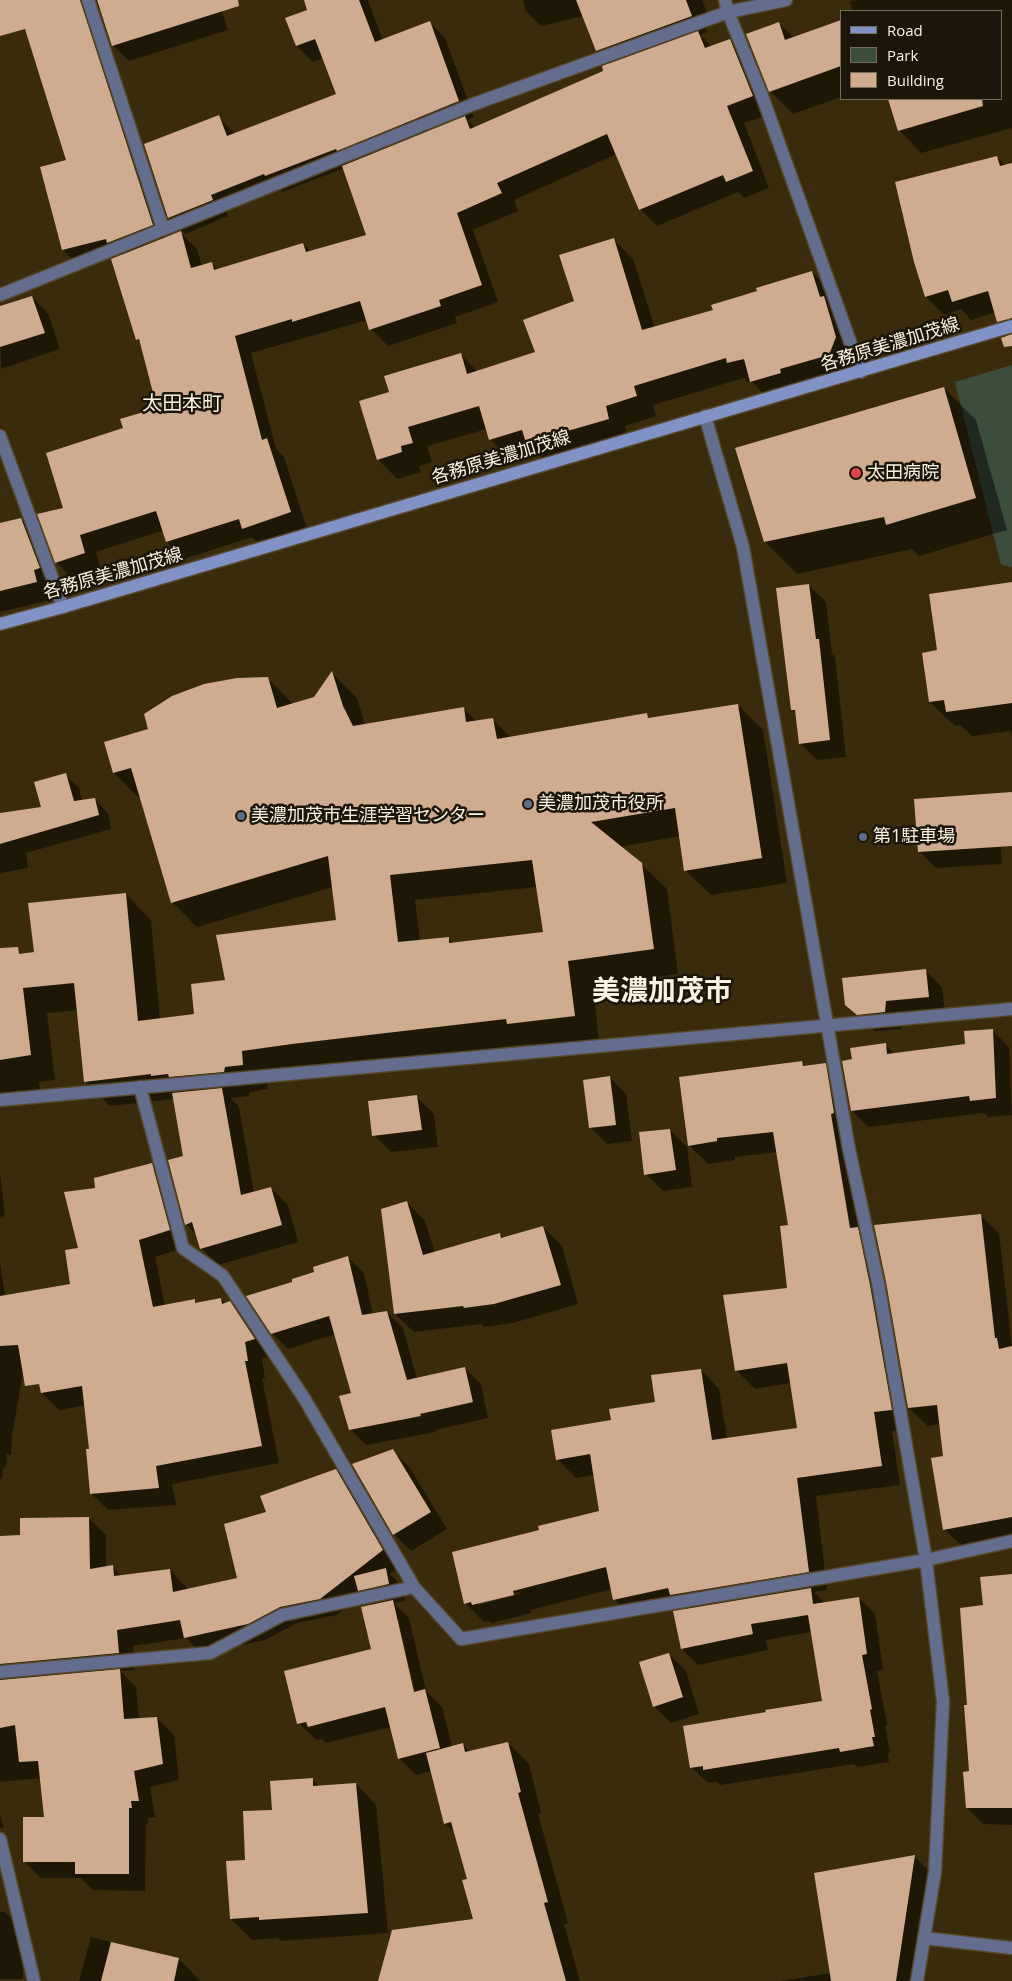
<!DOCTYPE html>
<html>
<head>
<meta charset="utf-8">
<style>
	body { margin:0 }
	#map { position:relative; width:1012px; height:1981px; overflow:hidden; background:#3b2b0d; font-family:"Open Sans",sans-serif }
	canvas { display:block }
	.legend { position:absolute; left:840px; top:10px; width:162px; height:90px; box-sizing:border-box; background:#1c1509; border:1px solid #756d5f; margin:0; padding:6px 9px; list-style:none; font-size:15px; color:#fbf1e0 }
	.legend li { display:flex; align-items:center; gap:10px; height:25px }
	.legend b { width:25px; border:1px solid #756d5f }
</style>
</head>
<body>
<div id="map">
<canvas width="1012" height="1981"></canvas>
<ul class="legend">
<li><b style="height:6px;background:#8192c6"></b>Road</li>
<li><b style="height:14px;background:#3b4e3c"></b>Park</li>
<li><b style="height:14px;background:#cfab8f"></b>Building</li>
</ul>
</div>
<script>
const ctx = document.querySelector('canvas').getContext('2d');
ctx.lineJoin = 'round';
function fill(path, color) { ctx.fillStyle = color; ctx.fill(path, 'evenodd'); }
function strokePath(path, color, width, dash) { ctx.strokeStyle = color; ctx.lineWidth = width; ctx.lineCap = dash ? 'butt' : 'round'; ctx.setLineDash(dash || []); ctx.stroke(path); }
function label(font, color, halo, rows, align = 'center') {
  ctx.font = font + ' "Open Sans","Noto Sans JP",sans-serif'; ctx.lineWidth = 5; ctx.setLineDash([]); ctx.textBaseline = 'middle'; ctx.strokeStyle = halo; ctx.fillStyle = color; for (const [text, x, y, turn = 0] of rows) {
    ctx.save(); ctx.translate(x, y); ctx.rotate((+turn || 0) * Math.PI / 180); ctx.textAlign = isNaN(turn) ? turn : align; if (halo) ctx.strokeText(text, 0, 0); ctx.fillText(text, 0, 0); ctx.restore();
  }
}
const green = new Path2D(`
	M1012,365V567L1001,565L955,382Z`);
const shadow = new Path2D(`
	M17,0H227L219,3L228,30L129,61L113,45L101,9L97,11L96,19L167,238L180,232L197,249L202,266L212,263L218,270L303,244L311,252L368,236L344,168L282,192L280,190L226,211L228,216L185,234L169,218L145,145L218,117L235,134L338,95L323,58L313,62L297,46L309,10L305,0H368L383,41L429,22L445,38L474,117L467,120L475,128L605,71L611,64L597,51L583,16L541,26L525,10L523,0H702L708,15L701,17L707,32L700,35L712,47L730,41L747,58L770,114L744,123L769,188L744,198L738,192L657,226L640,209L617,154L514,200L518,211L473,230L498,302L455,317L457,323L388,346L371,329L368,320L251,353L276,449L284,457L307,529L260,545L252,537L184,559L167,542L164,530L96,552L101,570L73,579L56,562L64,508L125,429L159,409L142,345L137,339L121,254L79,266L63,250L42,168L67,161Z
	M857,0H1012V128L921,153L899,130L890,99H1001V11H852L850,1Z
	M841,22V97L793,114L770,91L779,23L794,38Z
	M997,157L1006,166L1012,164V318L1010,319L1002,310L971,320L961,309L944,315L926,297Z
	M613,239L633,259L655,328L715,311L759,292L812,272L832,292L855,357L849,374L771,401L751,381L748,382L744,378L653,405L656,416L625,426L628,438L546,462L535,451L510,459L490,439L487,429L427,446L432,462L419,466L421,472L397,479L378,459L390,393L461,355L478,372L537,353L576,302Z
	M32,297L48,313L60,349L1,369L0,307Z
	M944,388L976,420L1007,530L919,556L912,549L797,574L765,542L736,449Z
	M21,519L39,537L54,599L0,612V524Z
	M1012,584V740L1011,731L972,736L960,725L955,726L930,702L939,652Z
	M809,585L826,602L832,654L835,657L846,757L817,760L800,743L797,714L792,710Z
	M332,673L357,698L365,725L463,708L477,722L492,719L511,738L646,715L650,718L738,705L763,730L787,883L711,895L685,870L680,836L620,847L641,864L667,889L678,974L593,986L599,1041L533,1049L529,1044L266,1076L268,1089L250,1092L249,1096L231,1098L239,1107L254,1193L271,1188L288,1205L298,1242L218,1265L201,1248L197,1235L186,1224L185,1157L174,1099L110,1106L85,1081L78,1010L47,1013L55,1080L39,1082L41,1100L0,1105V958L35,953L126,894L151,920L160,1020L195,1015L227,981L338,921L333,887L197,927L172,902L141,797L139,798L114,773L149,730L267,678L293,704L315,698ZM537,887L544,933L454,944L448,938L420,941L415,900Z
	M65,775L79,788L82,801L94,799L108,813L111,829L26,853L28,868L0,873V815L43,808Z
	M998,813L1002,864L936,868L919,851Z
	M925,970L942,987L945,1013L903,1018L902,1029L875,1031L846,1005Z
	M992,1030L1009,1047L1012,1115L988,1117L984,1113L868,1127L852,1111L853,1060L885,1045L895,1054L966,1045Z
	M801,1062L806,1067L825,1064L844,1083L852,1132H849L888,1304L910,1429L892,1431L900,1485L816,1496L827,1590L814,1592L825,1603L859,1598L875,1614L883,1670L877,1671L887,1725L885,1726L890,1753H888L889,1762L857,1767L854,1764L721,1785L717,1782L708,1783L691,1767L767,1713L823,1702L812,1632L766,1640L768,1650L698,1665L682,1649L686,1610L683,1607L633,1618L614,1599L612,1589L531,1610V1613L492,1623L489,1621L484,1622L465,1603L541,1531L600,1512L594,1475L576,1478L557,1459L613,1421L656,1403L701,1370L719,1389L727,1439L799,1429L791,1383L755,1389L736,1370L789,1289L790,1226L777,1152L735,1157V1160L708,1164L689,1145ZM519,1592L520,1594L478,1605V1602Z
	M609,1077L626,1094L632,1141L607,1144L590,1127Z
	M417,1097L434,1114L438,1147L391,1152L374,1135Z
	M670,1130L687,1147L692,1187L663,1191L646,1174Z
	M152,1165L169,1182L186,1247L155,1257L165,1306L194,1301L197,1304L221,1299L226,1304L230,1303L247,1320L271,1356L262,1359L265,1378H262L279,1463L172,1484L176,1505L108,1510L91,1493L90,1450L86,1405L59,1410L42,1393L30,1331L12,1436L11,1455L7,1454L6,1468L3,1467L2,1479H0V1262L5,1296L72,1285L79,1249L96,1189Z
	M0,1173L5,1216L0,1217Z
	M407,1202L425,1221L435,1253L500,1234L504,1238L543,1227L562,1246L578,1304L513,1323L484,1327L481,1324L414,1332L395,1314Z
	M980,1215L999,1233L1012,1347V1538L963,1547L944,1529V1457L940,1424L928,1426L909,1408Z
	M348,1258L364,1273L373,1315L387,1312L403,1328L417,1379L465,1369L481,1384L488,1418L435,1430L436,1432L366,1445L350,1429L353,1394L336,1334L288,1349L272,1333L294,1283Z
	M393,1451L410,1468L447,1529L411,1551L394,1534Z
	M336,1471L353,1488L399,1567L390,1574L402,1587L405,1601L394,1603L409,1618L426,1691L442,1707L452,1747L463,1745L470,1752L508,1743L529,1764L541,1813L538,1814L568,1923L564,1924L580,1981H380L474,1920L469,1880L456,1834L445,1823L432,1771L416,1775L399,1758L391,1727L326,1743L322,1739L316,1740L299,1723L372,1650L374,1605L363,1595L337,1615L297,1623L265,1640L202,1654L186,1638L133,1646L135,1670L120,1671L136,1687L139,1720L157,1718L174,1735L179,1780L150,1787L155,1817L148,1818V1824H146L145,1891L93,1890L81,1878H41L24,1861L45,1818L41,1778L0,1782V1537L22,1536L89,1518L106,1535V1568L112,1567L122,1576L170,1570L186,1587L187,1590L239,1579L268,1513ZM396,1619H398L416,1697L414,1698Z
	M1012,1575V1825L983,1824L967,1808L970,1772L969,1706L985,1607Z
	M669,1654L686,1671L699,1714L671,1723L654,1706Z
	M312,1779L320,1787L356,1784L376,1805L388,1933L281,1941L278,1938L252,1940L231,1919L246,1861L273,1812Z
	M0,1815L4,1828H0Z
	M914,1856L936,1878L921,1981H780L831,1973L825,1942H827Z
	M0,1911L6,1913L23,1930V1979H0Z
	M91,1937L179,1959L200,1981H79Z`);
const building = new Path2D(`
	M0,0H80L153,225L107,243L106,239L62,250L40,167L66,160L25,29L0,36Z
	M97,0H238L239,6L112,46Z
	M304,0H359L375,42L430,21L459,101L337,151L336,149L265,176L264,174L211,195L213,200L168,218L144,144L219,115L227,136L336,94L315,39L296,46L285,18L307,10Z
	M576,0H686L692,16L596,51Z
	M841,20V66L769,92L746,34L779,22L785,40Z
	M698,31L705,48L730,39L753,96L727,106L753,171L726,182L723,175L639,210L607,134L497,183L502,193L457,213L482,285L439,300L441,306L369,330L360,301L292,322V319L235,336L262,440L267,438L291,512L242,529L239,519L166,542L156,511L80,535L85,553L55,563L37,514L63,508L46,453L123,428L120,419L157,408L139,339L136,340L111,259L181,231L191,268L212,262L214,270L303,243L306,252L366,235L342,166L465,116L470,129L603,71L602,66Z
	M888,99H982L983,106L898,131Z
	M997,156L1000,166L1012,163V318L997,322L988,291L952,302L948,290L925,297L914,262L895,182Z
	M614,238L642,330L713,310L711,305L757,291L756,288L812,271L820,297L824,296L836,337L829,355L780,369L781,373L750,382L744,359L727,363L726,358L634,386L637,396L606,406L609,419L526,443L522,430L489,440L479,406L408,427L413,443L401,446L402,452L377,460L359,401L389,392L384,376L461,353L467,374L535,352L523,320L574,301L559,255Z
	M32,296L45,333L0,347V306Z
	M1012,334V346L1004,347L1001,338Z
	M944,387L976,498L886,525L884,517L764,542L735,448Z
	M21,518L40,568L34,570L37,582L0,591V523Z
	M1012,582V703L946,712L944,700L929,702L922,653L937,650L929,594Z
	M809,584L816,639H819L830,740L799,744L795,710H791L776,588Z
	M332,671L343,706L353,726L464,707L466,722L493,718L497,739L647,713L648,718L738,704L762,858L684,871L675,808L591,822L642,863L654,949L568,961L575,1016L507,1024L506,1019L292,1044L242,1051L243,1065L225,1067L224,1072L169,1077L168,1074L151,1076V1074L84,1082L74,983L23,988L31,1055L0,1060V948L18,947L19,954L34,952L28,903L126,893L138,1021L194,1014L191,984L225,980L216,935L336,920L328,856L171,903L131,768L113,773L104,742L148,729L144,714L172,696L204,684L237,678L268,677L277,708L314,697ZM532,860L543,932L449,943V937L398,942L390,875Z
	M66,773L74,801L95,798L99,815L0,844V813L41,807L34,782Z
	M1012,792V846L918,852L914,799Z
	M926,969L929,997L886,1001L885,1012L857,1015L845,1005L842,978Z
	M993,1029L996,1098L970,1101L969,1096L851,1111L842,1061L852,1059L850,1048L886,1043L887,1054L965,1044L964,1031Z
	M802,1061L803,1066L826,1063L834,1113L831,1114L850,1228L858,1227L870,1285L892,1410L874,1412L882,1466L797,1478L809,1572L670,1595L668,1588L613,1600L606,1567L513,1591L514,1595L472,1605L471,1602L464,1604L452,1552L539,1530L538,1526L599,1511L590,1454L556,1460L551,1430L611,1420L609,1409L655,1402L651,1375L701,1369L712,1440L797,1428L787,1363L735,1371L723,1295L787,1288L780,1226L788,1225L773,1132L717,1138V1141L688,1146L679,1077Z
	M610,1076L616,1125L589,1128L583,1080Z
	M222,1088L241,1195L271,1187L282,1225L200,1249L192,1222L185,1225L168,1160L183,1156L172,1093Z
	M417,1095L422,1130L372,1136L368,1101Z
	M670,1129L676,1170L644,1175L639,1132Z
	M152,1163L170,1230L139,1240L153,1307L195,1299V1303L221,1298L222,1304L230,1301L255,1339L245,1342L248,1361H245L262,1446L156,1466L159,1488L90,1494L86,1449H89L82,1386L41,1393L39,1384L25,1386L18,1345L0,1346V1296L70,1284L65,1250L78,1248L64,1192L95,1188L94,1178Z
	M407,1201L423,1255L500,1233L501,1238L543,1226L561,1285L494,1304L464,1308L463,1306L394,1314L381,1209Z
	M981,1214L995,1338H997L999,1349L1012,1346V1517L943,1530L931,1458L943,1456L937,1405L908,1408L886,1282L874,1225Z
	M348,1256L362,1315L387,1311L407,1380L465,1367L473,1402L420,1414L421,1416L349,1430L339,1396L351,1393L329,1316L271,1334L246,1296L292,1282V1279L314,1272L313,1267Z
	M393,1449L431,1512L393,1535L352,1464Z
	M336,1469L383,1550L320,1599L280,1607L248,1624L184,1638L180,1620L117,1630L119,1653L0,1664V1536L20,1535V1518L89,1517L90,1569L113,1565L114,1576L170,1569L173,1592L237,1578L224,1524L266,1512L260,1496Z
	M386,1568L389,1584L358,1591L354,1576Z
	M1012,1574V1808H966L963,1772L969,1771L964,1705H967L960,1608L983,1605L980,1577Z
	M811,1588L813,1604L859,1597L867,1654L862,1655L872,1709L870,1710L875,1737H872L874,1746L840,1752L839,1748L703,1770V1766L690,1768L683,1726L766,1712L765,1710L822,1701L808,1615L751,1624L753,1634L681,1649L673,1611Z
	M393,1600L414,1692L425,1689L440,1748L398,1759L385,1707L308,1727L306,1722L297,1724L284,1671L371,1649L361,1607Z
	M669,1653L683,1697L653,1707L639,1662Z
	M120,1669L124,1719L157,1717L163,1764L134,1771L139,1801H131L132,1808H129V1874H75V1862H23V1817H44L38,1761L19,1762L15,1725L0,1728V1680Z
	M508,1742L521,1792L518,1793L548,1902L544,1903L566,1981H378L392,1930L473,1919L462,1880L467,1879L451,1822L444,1824L426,1753L463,1743L465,1752Z
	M313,1778V1786L356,1783L368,1913L259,1920V1917L230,1919L226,1861L245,1860L243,1811L272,1810L270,1781Z
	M915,1855L896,1981H831L814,1873Z
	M111,1942L179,1958L174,1981H101Z`);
const service = new Path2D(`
	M88,0L163,229`);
const minor = new Path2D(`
	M725,0L728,12L761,93L861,372
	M0,295L474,104L728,12L786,0
	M705,416L743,547L849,1149L878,1283L926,1560L943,1701L935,1872L917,1981
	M0,436L63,607
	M140,1087L183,1248L223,1276L304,1398L414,1587L461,1639L926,1560L1012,1541
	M0,1100L1012,1009
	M0,1672L210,1653L282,1615L414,1587
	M0,1839L34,1981
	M924,1938L1012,1948`);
const secondary = new Path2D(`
	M0,624L63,607L1012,326`);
const markers = [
	[856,473,6,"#e0444e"],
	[528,804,5,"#5c6f8a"],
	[241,816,5,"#5c6f8a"],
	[863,837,5,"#5c6f8a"]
];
const streetNames = [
	["各務原美濃加茂線",890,345,-17],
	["各務原美濃加茂線",501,458,-17],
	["各務原美濃加茂線",113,574,-16]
];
const poiNames = [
	["太田病院",867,473],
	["美濃加茂市役所",538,804],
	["美濃加茂市生涯学習センター",251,816],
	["第1駐車場",873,837]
];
const quarterNames = [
	["太田本町",182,404]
];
const townNames = [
	["美濃加茂市",662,992]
];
fill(green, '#3b4e3c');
fill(shadow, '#0007');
fill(building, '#cfab8f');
strokePath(service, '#56472b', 15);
strokePath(minor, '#56472b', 15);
strokePath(secondary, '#56472b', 15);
strokePath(service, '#636e8f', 12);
strokePath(minor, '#636e8f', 12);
strokePath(secondary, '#8192c6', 12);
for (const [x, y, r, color] of markers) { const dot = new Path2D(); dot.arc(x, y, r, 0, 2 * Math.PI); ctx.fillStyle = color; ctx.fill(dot); strokePath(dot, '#1c1509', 2); }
label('18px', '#fbf1e0', '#1c1509', streetNames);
label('18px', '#fbf1e0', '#1c1509', poiNames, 'left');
label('20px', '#fbf1e0', '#1c1509', quarterNames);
label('bold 28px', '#fbf1e0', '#1c1509', townNames);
</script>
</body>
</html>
